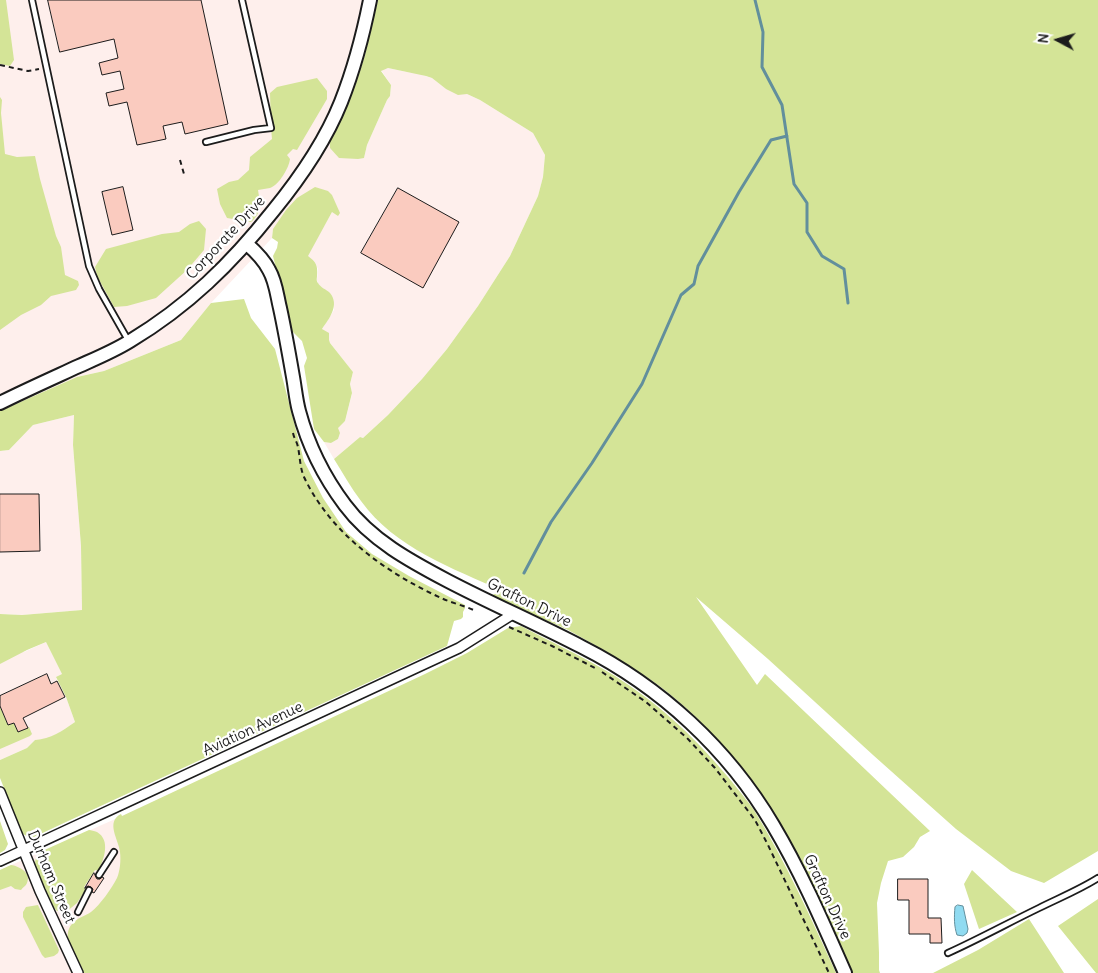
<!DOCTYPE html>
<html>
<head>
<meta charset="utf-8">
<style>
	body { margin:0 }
	#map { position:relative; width:1098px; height:973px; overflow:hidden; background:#fff; font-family:Delius,sans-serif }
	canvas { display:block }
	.north { position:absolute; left:1033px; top:15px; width:50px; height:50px; -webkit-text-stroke:4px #fff; paint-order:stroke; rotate:276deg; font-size:14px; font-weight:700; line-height:20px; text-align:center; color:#1c1c1c }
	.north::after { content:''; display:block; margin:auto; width:18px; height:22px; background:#1c1c1c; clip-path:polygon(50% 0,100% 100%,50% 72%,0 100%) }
</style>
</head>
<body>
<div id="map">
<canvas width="1098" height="973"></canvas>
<div class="north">N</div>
</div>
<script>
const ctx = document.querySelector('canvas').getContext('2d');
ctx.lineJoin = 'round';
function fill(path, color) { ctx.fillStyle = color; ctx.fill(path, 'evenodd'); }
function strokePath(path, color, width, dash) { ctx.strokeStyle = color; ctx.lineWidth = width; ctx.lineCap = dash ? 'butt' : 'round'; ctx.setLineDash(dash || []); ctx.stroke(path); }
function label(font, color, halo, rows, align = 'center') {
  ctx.font = font + ' Delius,sans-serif'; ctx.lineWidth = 4.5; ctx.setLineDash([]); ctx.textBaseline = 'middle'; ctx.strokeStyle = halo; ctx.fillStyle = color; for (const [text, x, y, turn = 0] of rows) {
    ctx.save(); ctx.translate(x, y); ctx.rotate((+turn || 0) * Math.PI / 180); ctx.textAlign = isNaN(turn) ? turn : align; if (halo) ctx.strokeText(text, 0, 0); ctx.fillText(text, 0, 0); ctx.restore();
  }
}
const built = new Path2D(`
	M0,0H378L365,55L355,86L346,109L364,158L367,145L387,100L390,96L391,85L381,70L388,68L407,72L416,73L432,78L446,89L467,94L480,100L533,133L545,155L543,177L538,196L510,256L478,306L447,349L422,379L388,415L363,438L360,437L334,459L324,442L331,443L338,439L340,433L337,428L345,421L352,394L350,384L353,372L330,343L322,329L334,310L333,298L331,295L318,284L317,280L318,269L314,261L307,256L332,212V195L273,229L272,238L211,303L181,340L104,371L77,377L0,411Z
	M74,415L73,445L81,546L82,610L22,615L0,614V451L9,450L33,425Z
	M46,642L62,674L56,678L66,697L75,722L59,733L46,739L35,740L27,748L0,760V648H7L24,652Z
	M122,816L233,973H0V870Z`);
const green = new Path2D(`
	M0,0H6L14,60L10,66L0,64Z
	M378,0H1098V851L1044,883L1011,871L956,829L873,755L768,659L696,597L757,685L765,674L930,831L920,837L914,847L903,857L888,861L881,883L877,903L879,953V970L880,973H852L787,837C754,780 712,725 658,685C630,665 599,647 568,630C558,625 547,621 536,616C521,610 507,602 492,595L503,591C452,568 395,548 361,501C351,488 343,473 334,459L360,437L363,438L388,415L422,379L447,349L478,306L510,256L538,196L543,177L545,155L533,133L480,100L467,94L458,95L446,89L432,78L426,76L388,68L381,71L391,85L390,96L387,100L367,145L364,158L358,159L339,158L330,148V142L355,86L365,55Z
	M317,78L327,91V99L297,150L293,149L287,155L290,159C289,168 279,185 270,188C266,189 262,189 258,190C260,202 262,214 251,222L227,218L220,204L217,189L229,182L238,180L249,170L250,157L272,139L271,128L270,93L277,87Z
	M0,97L2,100L1,113L5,154L17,157L35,156L40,179L56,236L61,247L65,275L78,281L79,285L76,290L51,296L41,305L21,315L0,330Z
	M315,187L328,191L332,195L340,213L338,216L332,212L308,256C316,262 318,265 317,276C317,278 316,281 318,283C320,287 327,290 330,293C340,305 329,319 322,329L329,333V340L330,343L353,372L350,384L352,393L345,421L338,428L340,433L338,439L331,443L324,442L314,429L304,366L307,358L302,341L291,330L273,256L277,248L278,242L272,238L273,229L286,210L297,198Z
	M199,221L206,229L204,250L187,270L156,298L127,306L114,307L97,276L95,267L106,249L162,234L179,232L190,224Z
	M244,299L251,318L275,349L304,461L323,498L346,532L372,554L409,576L465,605V608L463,612V617L461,619L454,621L447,646L66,822L34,837C28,837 24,836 21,831L0,778V760L27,748L35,740C51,739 62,731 75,722L66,697L56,677L62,674L46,642L27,650L0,664V614L22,615L82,610L81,546L73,445L74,415L33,425L9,450L0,451V411L77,377L104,371L181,340L211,303Z
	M521,626C549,641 578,654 605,670C653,698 693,735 728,777C737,788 746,799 754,810C786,862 811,918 836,973H84C80,962 71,949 68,938C67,933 69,927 72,924C77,918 85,916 91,912C100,905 112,888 117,878C120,871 121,860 120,852C119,840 105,822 121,814L122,816L425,674L467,653L508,628Z
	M0,707L8,725L14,723L18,732L29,727L32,734L30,736L0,749Z
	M0,821L8,844L5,850L0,853Z
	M89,830C91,830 94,831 97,832C111,840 104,860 98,871L95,870L84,887L86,889L77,903L66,912L57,911L53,907L35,868C35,861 35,857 40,852Z
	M11,865C18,866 32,872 27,883C26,886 23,887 21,890L15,889L11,886L0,890V870Z
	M972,870L1017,912L979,929L964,884Z
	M1098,899V973H1096L1058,926Z
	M38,905L59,950L58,953L54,956L45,958L42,955L23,917V912L26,907Z
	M1029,919L1064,973H933L978,950Z`);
const water = new Path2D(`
	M958,905L963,906L968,929L967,933L963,936L957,935C954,926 954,917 955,907Z`);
const stream = new Path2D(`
	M755,0L763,32L762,67L782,105L794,184L807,203V232L822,256L844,269L848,303
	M524,573L551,522L592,463L642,384L681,295L694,284L698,266L739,192L771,140L787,136`);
const building = new Path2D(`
	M48,0H201L228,124L185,134L182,122L163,126L166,139L137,145L127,102L109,106L106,93L124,89L120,71L102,75L99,63L118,58L114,39L60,52Z
	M123,187L133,230L112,235L102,192Z
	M398,188L459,222L423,288L361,253Z
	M0,494H39L40,551L0,552Z
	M47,674L51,684L57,681L65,697L23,718L28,728L18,732L14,723L8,725L0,706V696Z
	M94,873L97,879H100L102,877L104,878L94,893L92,892L93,889L91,887L88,886L85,888Z
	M898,879H928V918H941L942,943H930V934H909V900H898Z`);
const path = new Path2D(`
	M0,65L28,71L39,69
	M180,160L184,174
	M293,433C294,438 297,442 298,447C300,457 300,468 304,477C331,534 385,572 441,598C452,603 465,606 476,611
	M509,627L552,646L595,668
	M602,672L646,702L687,738L715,768L755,820L768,845L829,973`);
const lane = new Path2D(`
	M32,0L89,266L99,289L128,340
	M206,142L254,130L271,128L242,0
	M99,875L114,852
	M78,912L89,890
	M948,953C979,939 1008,923 1039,908C1059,898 1079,890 1098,878`);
const street = new Path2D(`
	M0,792L40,891L78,973
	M0,861L459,648L513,614`);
const secondary = new Path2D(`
	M247,244C255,251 264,260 269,270C276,282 277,296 280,308C285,331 289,354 293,377C295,388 296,400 299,411C308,445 324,477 345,505C371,540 410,561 448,581C492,604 538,624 582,647C661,687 728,749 773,825C801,872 823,923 845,973
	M0,403C26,390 53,378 79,366C97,358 114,351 130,341C188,306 231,264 273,211C300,178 325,142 341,102C354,69 363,35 370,0`);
const streetNames = [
	["Corporate Drive",226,238,-47],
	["Grafton Drive",529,603,26],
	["Aviation Avenue",253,729,-25],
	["Durham Street",51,877,67],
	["Grafton Drive",827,897,65]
];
fill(built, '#feefec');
fill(green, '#d4e497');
fill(water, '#90dbf1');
strokePath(water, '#628f9c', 1);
strokePath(stream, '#628f9c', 3);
fill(building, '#facbbf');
strokePath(building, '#1c1c1c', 1);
strokePath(lane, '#1c1c1c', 8);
strokePath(street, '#1c1c1c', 12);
strokePath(secondary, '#1c1c1c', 16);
strokePath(path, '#1c1c1c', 2, [5, 4]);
strokePath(lane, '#fff', 4.5);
strokePath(street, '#fff', 9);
strokePath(secondary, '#fff', 12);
label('15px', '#1c1c1c', '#fff', streetNames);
</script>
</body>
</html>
